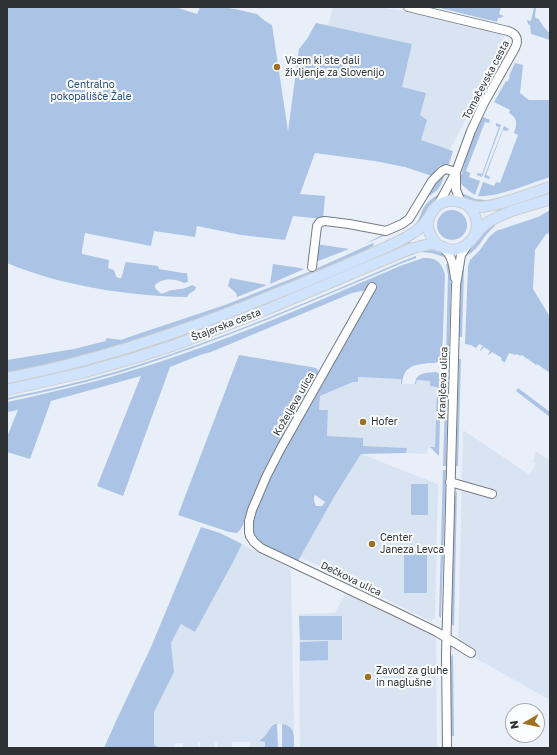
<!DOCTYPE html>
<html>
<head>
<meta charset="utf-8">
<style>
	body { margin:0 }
	#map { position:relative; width:557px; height:755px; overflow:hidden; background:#e8eff8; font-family:"Golos Text",sans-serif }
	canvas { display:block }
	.frame { position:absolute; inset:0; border:8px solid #2f3235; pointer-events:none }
	.north { position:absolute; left:505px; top:703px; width:40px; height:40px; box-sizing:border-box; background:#fafcfd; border:1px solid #a9abad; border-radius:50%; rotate:261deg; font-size:11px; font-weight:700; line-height:16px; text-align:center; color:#2f3235 }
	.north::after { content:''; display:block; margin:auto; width:14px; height:18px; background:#9e7022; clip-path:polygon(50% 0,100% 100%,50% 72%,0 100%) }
</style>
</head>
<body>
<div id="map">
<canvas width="557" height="755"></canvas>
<div class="frame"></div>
<div class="north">N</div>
</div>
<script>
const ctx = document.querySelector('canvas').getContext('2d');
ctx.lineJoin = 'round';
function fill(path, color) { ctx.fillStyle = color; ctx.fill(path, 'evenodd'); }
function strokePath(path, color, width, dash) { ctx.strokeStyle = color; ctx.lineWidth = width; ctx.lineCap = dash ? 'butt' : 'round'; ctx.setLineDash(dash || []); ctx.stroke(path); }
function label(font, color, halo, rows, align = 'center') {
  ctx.font = font + ' "Golos Text",sans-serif'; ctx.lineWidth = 4; ctx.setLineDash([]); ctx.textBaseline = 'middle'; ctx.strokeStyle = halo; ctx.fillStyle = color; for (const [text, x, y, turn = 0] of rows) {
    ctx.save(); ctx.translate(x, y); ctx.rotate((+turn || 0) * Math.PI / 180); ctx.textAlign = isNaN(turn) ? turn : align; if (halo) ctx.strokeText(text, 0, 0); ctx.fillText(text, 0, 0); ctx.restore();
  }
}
const built = new Path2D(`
	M333,7H379L403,11L404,10L505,35L461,129L450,149L432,176L405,167L375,161L315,153L299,49L307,39L316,23L328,25Z
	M358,377L401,379L402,384H416L417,380L431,381L437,386L435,447H430L428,449L427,454L406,453V448L363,446V438L327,436L328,411L319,410L320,396L351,383Z
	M463,430L530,475L536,463L533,462L536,452L550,460V700L477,659L458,650Z
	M361,454L438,484L435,618L430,621L300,557L334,497Z
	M242,544L291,569L294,734L291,728L282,724H275L266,736L260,740L265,741V748H250V742H232V748H217V742H215V748H200V742H198V748H183V743H176L173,748H161L154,745V712L174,672L171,643L181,624L195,632L232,564Z
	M346,592L415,626L436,637L437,748H300L299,614L335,613Z`);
const green = new Path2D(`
	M7,7H175L197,14L200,7H219L235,9L252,13L257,14L265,21L272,25L288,131L299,49L307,39L316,23L412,44L402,87L426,93L420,115L427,120L421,140L453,151L449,164L439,166L432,176L405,167L375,161L315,153L300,194L325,196L323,219L293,216L285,240L241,235L197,226L195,237L154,231L151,246L85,233L82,250V254L109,260L108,268L114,270L116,276L118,278H121C124,272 123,268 126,262L158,266L159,269L183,273H187L188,282L184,283C176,278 162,278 155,285V288C156,289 159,292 160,293C164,295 168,290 173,290C180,289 186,289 192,285L196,287L195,290L189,294L187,297C128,296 62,286 7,263Z
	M436,7H501L499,14L504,16L500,18H498L497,22Z
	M534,7H536L535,17L537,19L538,18C542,24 544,29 550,33V40L531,34L530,25L528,24L527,20L531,21Z
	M515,63L523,65L520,93L529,100H550V177C531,183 496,198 478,196L483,182L494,186L496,182L500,183L518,135L514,133C517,124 518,118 509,113L510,110L494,102L506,81L507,82L510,77L509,76Z
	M483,117L490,120L489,123L485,122L466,171L470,173L469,177L480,181L475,195C471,193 464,186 462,185L460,179L465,162L474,136Z
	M496,123L501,125L482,177L477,175V174L478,173L482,174L499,127L496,126Z
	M504,126L509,129L507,131L503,130L486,175L490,177L489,179L484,177Z
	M444,174H445C443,179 441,187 436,191C432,195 427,196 424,201C417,210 416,221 405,227L367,243L372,240L397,228L433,184Z
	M550,191V196L498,213L496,208Z
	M460,192L475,199L486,200L488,202C476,202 467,202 460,192Z
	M442,193L438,199L429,206L423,218L417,224L412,228C418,222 419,219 422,211C426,202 433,197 442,193Z
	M550,210V233L546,234L535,250L533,289L550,317V373L537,364L536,365C532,362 529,359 524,357V356L521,355V356L516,354V355L509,353L505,362H504L501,360L502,358L492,352L489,355H488L490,351L484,347L481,351L480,350L483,346L479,344L476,348L471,345L465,344L468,267L470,260L480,250L489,237L496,231L538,217Z
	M437 225a15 15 0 1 1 30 0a15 15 0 1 1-30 0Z
	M495,224V226C482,236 480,250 464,257C467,252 471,249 475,244C483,235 483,230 495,224Z
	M410,241L411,245L219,325L114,361L7,386V382L79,365Z
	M373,243L374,245L362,253L207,317L116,348L7,375V360L74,349L106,341V338L121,340L135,335L225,305L311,271Z
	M316,244L349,249L318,261L315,259Z
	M429,250C437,250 442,252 447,258L432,253L422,252L420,251Z
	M414,252L415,254L398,260C327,290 257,321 185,347C127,367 67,383 7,395V393L75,378Z
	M416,256V258L400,264C311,302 223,340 131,369C90,382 49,391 7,400V398C49,389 90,380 131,367C225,338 315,299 405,260Z
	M423,258C436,257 442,262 445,275L442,360C438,363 435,363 430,363C414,365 404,365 402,384H401V379L358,377V382H353L320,396L319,410H328L327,436L363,438V446L407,448L406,453L361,454L334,497L298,561L267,548L255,539L251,529L255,508L284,449L375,290L361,291L352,293L211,352L200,355L170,367L123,496L97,486L141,376L51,401L30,459L7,452V437L18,410L7,412V402C64,390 119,376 174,357C251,331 325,298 400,266ZM315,495L325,502L322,506H316C314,502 313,498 315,495Z
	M465,262L464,267L462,337H459V334L462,263Z
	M273,264L300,268L304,269L270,284Z
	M446,264H450L451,273L449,353H446L448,275Z
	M230,278L267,285L237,297L236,293L228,286Z
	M239,355L311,367L316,368L319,372V375L269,461L249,506L243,525L240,530L237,533L229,532L178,515Z
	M459,359H461L458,466H456Z
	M436,372L440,374L442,378L440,415L436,416L437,387L430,386V381L417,380L416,384H415C416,372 426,373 436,372Z
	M446,375L448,383L446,466H443Z
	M518,388L550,412V417L516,391Z
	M436,418H440L439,456L430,447H435Z
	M443,470H446L441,618L439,616Z
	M411,484H428V515H411Z
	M457,490L454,626L451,624L455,496Z
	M201,527L220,533L242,544L232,564L195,632L181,624L171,643L174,672L154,712V745L161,748H104L117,719L151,647Z
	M404,551H427V593H404Z
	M299,616H342V640H300Z
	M328,641V660L300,661V642Z
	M453,654L454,736H451V657Z
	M275,724H277L278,748H265V742L260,741V740C268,736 268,728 275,724Z
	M282,724C296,726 294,737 294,748H282Z`);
const minor = new Path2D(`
	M408,7L508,31C517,34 519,40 515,48L484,103L471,131L456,172L438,205
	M456,175V190L461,202
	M442,247C453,256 453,265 455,278
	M312,267L317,226L320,222L325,221L349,224L386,231L402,224L409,219L426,191L432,181L442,171L446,169L456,172
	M372,287L281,448L267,475L252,510L249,521V532L250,536L254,542L261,548L396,612L437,632L471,653
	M450,482L492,494
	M447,748L446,655L456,285L461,255L468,244`);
const major = new Path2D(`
	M466,204C476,212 479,223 475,234
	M429,218C426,229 430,238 439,246
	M7,378C97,361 183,332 268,297C312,279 356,262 399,241C407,237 416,232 422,226C431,218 432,206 444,202C458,197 469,208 482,207C505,204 528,194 550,187
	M7,390L82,373L138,357L175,345L266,310L410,249C418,247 427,244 434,244C445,246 448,253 461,248C473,243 476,230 487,223C505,211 530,206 550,199`);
const markers = [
	[277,67,4,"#9e7022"],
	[363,422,4,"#9e7022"],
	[372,544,4,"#9e7022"],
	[368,677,4,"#9e7022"]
];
const poiNames = [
	["Vsem ki ste dali",285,61],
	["življenje za Slovenijo",285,73],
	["Hofer",371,422],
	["Center",380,538],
	["Janeza Levca",380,550],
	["Zavod za gluhe",376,671],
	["in naglušne",376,683]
];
const streetNames = [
	["Tomačevska cesta",486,80,-62],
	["Štajerska cesta",226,325,-21],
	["Kranjčeva ulica",443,383,-88],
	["Koželjeva ulica",294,404,-60],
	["Dečkova ulica",351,579,26]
];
const parkNames = [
	["Centralno",91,85],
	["pokopališče Žale",91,97]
];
fill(built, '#d9e4f3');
fill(green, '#abc3e4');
strokePath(minor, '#767b83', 10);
strokePath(major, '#cdcecf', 12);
strokePath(minor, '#fff', 8);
strokePath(major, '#d0e3fd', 10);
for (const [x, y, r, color] of markers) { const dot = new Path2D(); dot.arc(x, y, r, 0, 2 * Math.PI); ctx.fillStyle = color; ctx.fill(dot); strokePath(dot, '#fafcfd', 1.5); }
label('10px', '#2f3235', '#fafcfd', poiNames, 'left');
label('10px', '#2f3235', '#fafcfd', streetNames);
label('10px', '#264d7f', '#fafcfd', parkNames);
</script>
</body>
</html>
